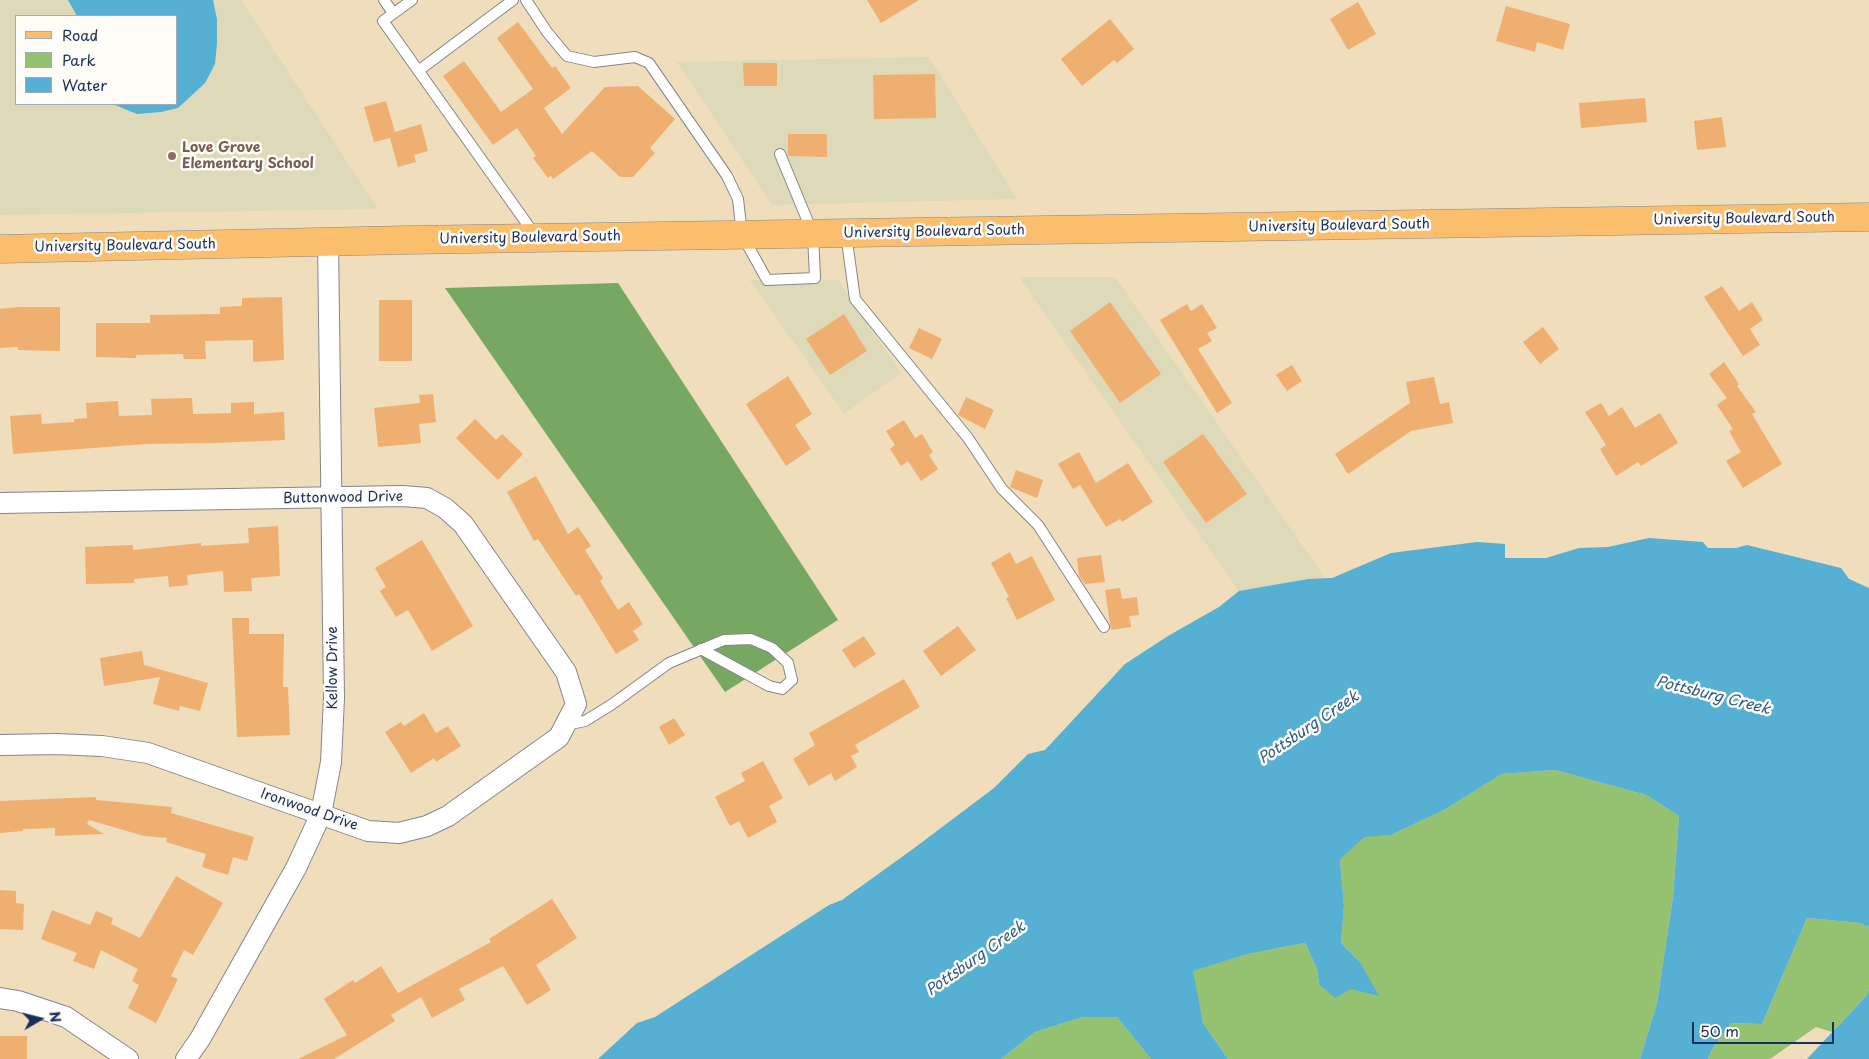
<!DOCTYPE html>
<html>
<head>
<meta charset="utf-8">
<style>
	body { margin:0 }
	#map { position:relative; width:1869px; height:1059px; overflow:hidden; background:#efddbc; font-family:"Playpen Sans",sans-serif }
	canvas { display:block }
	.legend { position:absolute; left:15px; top:15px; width:162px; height:90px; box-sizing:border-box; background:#fdfcf7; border:1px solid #a3aaba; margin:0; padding:6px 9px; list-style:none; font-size:15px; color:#1b2f5e }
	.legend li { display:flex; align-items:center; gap:10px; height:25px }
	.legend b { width:25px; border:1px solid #a3aaba }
	.north { position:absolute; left:15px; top:994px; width:50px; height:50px; -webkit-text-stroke:4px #fdfcf7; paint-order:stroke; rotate:82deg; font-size:14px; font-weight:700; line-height:20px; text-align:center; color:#1b2f5e }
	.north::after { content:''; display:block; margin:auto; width:18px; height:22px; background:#1b2f5e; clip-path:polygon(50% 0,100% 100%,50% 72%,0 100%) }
	.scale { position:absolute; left:1692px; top:1022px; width:142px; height:22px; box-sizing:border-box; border:2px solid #1b2f5e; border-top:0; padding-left:6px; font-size:15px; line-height:18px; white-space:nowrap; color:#1b2f5e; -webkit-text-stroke:4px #fdfcf7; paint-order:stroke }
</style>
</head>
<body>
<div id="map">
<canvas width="1869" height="1059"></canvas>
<ul class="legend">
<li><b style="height:6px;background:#fabe6d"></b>Road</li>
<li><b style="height:14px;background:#94c270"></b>Park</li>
<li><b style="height:14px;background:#55b0d3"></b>Water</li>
</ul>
<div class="north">N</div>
<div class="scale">50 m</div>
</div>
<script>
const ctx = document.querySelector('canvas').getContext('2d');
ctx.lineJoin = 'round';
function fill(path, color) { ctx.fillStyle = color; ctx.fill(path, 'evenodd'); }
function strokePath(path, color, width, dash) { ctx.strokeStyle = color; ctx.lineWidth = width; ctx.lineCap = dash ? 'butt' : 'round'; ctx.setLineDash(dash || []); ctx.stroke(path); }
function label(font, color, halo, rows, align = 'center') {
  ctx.font = font + ' "Playpen Sans",sans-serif'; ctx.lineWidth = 5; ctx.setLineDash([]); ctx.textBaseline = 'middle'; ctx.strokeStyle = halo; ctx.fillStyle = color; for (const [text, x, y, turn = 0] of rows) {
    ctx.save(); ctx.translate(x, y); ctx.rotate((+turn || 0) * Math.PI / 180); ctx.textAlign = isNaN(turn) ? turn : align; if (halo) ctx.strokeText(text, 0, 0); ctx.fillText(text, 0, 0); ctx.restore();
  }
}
const built = new Path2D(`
	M0,0H241L378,209L0,215ZM16,16H176V104H16Z
	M929,57L1017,199L772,205L677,62Z
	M1019,277H1115L1325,578L1308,579L1239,591Z
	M750,280H838L901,373L844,414Z`);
const green = new Path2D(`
	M1555,770L1646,795L1679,816L1673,897L1657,1003L1640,1059H1228L1203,1023L1192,971L1248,954L1305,943L1317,969L1319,984L1360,962L1341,943L1344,906L1340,860L1364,836L1391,835L1444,810L1502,774Z
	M1807,918L1860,923L1869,927V988L1867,995L1832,1032L1816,1027L1770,1059H1708L1711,1051L1731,1023L1762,1024Z
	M1083,1017H1117L1151,1059H1001L1035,1032Z`);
const forest = new Path2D(`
	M618,283L838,620L725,692L445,288Z`);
const water = new Path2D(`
	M68,0H213L217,19V44L215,64L205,83L178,108L161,112L137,114L115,105L114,104H176V16H77Z
	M1649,538L1703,542L1708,548H1736L1747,545L1841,568L1849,579L1869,588V927L1860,923L1807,918L1762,1024L1731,1023L1711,1051L1708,1059H1640L1657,1003L1673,897L1679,816L1646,795L1555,770L1502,774L1444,810L1391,835L1364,837L1340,860L1344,906L1341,943L1360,962L1379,996L1351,989L1335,998L1319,984L1317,969L1305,943L1248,954L1193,971L1203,1023L1228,1059H1151L1117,1017H1083L1035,1032L1001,1059H598L637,1023L655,1017L829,905L842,900L913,849L994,788L1028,754L1045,750L1125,664L1168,636L1219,607L1239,591L1308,579L1332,578L1391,553L1477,542L1505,544V558H1546L1579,548L1608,547Z
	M1869,988V1059H1807L1867,995Z`);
const building = new Path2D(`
	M867,0H919L881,23Z
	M1358,2L1376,34L1348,50L1330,19Z
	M1506,6L1570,24L1563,50L1537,42L1535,52L1496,41Z
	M1110,19L1134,49L1117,63L1114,60L1082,86L1061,59Z
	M518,22L552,68L555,66L571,88L544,108L562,134L605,87L638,86L675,119L650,148L655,153L633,177H620L592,151L553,179L551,176L548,178L533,158L536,156L517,128L493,145L443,76L464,61L501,112L533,89L497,38Z
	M743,63H777V86H744Z
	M935,74L936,118L874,119L873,75Z
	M1645,98L1647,122L1581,128L1579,103Z
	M386,101L395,132L421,124L428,151L414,155L416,162L398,167L390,138L374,142L364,107Z
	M1722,117L1726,147L1697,150L1694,121Z
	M788,134H827V157L788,156Z
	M1722,286L1739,311L1752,302L1763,320L1750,329L1760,345L1743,356L1704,297Z
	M282,297L284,360L253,362V340L205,341L206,359H184L183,354L136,355V358L96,357V323H150V315L220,314V307L242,306V298Z
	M379,300H412V361H379Z
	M1110,302L1161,374L1120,403L1070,331Z
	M1187,304L1191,311L1202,304L1217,328L1207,333L1212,341L1198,349L1232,403L1217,413L1160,320Z
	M18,307H60V351L18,350V347L0,348V309Z
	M844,314L867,351L830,375L806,339Z
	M1543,327L1559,349L1540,364L1523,342Z
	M919,328L942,339L932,359L909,348Z
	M1724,362L1739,384L1737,386L1756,412L1752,414L1782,464L1743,488L1726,461L1741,452L1729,431L1733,429L1717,405L1727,398L1709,374Z
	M1292,365L1302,381L1287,391L1276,375Z
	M788,376L812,414L795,425L811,449L786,466L746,404Z
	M1434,377L1440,404L1449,402L1453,423L1411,431L1348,474L1335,454L1410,403L1406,382Z
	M433,394L436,422L419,424L421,443L378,447L374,408L420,403L419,395Z
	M966,397L994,410L985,429L958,415Z
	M192,398L193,414L231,413V403L254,402V414L284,412L285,440L216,443L146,444L13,454L10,416L41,414L42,424L74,422V419L87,418L86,403L118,401L119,416L152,415L151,399Z
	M1601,403L1609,416L1622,407L1635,428L1660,413L1678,443L1641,466L1638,462L1616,476L1600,449L1606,445L1585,412Z
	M475,419L496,440L502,434L523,454L498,480L456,438Z
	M904,420L915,438L922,434L933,452L929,455L938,469L921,481L908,461L901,466L890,449L895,445L886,431Z
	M1203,434L1247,494L1206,523L1163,462Z
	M1079,452L1096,483L1128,463L1153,502L1122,522L1120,519L1106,527L1080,485L1073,489L1058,464Z
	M1016,470L1043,480L1037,498L1010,487Z
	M536,476L568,534L578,527L591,546L585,550L603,578L600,581L618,610L629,602L643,624L633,631L639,640L616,654L579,594L576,596L538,539L534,541L507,492Z
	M278,526L280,576L251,578L252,591L224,592L223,571L187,575L188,585L169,587L168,576L134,579V583L86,584L85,547L133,545V550L201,543V546L249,543L248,528Z
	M422,540L473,626L432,651L408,610L396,617L380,591L386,587L375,568Z
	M1010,552L1016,564L1032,556L1055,600L1017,620L1006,598L1009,597L991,563Z
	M1101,555L1105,582L1085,584L1079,576L1077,558Z
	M1120,588L1122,599L1137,597L1139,615L1129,616L1131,627L1111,630L1105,590Z
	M232,618H249V634H284L283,687H288L290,735L237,737Z
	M958,626L976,650L941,676L923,651Z
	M864,636L876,654L854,668L842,650Z
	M142,651L144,665L208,683L200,711L180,706L179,711L153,704L160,677L104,686L100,658Z
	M904,679L920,707L855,745L859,752L851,756L857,767L835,781L831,773L809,786L793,759L815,745L809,733Z
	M424,713L436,733L448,726L461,746L436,762L434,758L411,773L385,732L401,722L404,726Z
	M674,718L685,735L669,745L659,727Z
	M763,761L783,798L769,806L777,822L748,838L739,821L730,826L715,797L745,781L741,773Z
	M96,797V800L172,807L171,813L254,837L247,861L233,857L228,875L202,867L206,854L166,842L167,838L144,836L89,820L87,824L104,834L55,836V828L23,829V831L0,833V801Z
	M176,876L223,903L193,955L184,950L171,976L178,979L156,1023L128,1008L139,985L132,981L138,969L101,950L94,969L73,961L77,953L41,939L52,910L90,925L96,911L113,918L111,924L140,938Z
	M0,890L16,891V903L24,904L23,930L0,929Z
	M552,899L577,938L536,965L551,990L527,1005L503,966L459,989L465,1000L432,1018L421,997L391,1015L395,1021L334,1059H298L347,1035L324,999L353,980L355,983L381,966L398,993L491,942L489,939Z
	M0,1036H27V1059H0Z`);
const lane = new Path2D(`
	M384,0L393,13
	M412,0L383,21L535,235
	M526,0L547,32L567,56L594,62L635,57L649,63L727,176L738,199L742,235L767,280L815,278L813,234L780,154
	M418,71L513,0
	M846,234L855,299L968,438L1002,489L1038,525L1104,627
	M566,725L585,721L611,705L669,663L724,640L751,639L772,648L788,663L792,680L782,689L769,686L701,649`);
const street = new Path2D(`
	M0,503L403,496L427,498L445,508L463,524L566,672L576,704L559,737L448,816L427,826L399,833L368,831L148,753L102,746L56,744L0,745
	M0,998L18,1001L66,1017L128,1059
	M186,1059L200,1039L296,868L321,814L331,762L334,698L328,241`);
const primary = new Path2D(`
	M0,249L407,240L1869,217`);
const markers = [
	[172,156,5,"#8d6e63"]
];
const educationNames = [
	["Love Grove",182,148],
	["Elementary School",182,164]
];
const streetNames = [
	["University Boulevard South",1744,219,-1],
	["University Boulevard South",1339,226,-1],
	["University Boulevard South",934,232,-1],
	["University Boulevard South",530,238,-1],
	["University Boulevard South",125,246,-1],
	["Buttonwood Drive",343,498,-1],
	["Kellow Drive",333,668,-90],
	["Ironwood Drive",309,810,19]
];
const waterNames = [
	["Pottsburg Creek",1713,696,14],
	["Pottsburg Creek",1309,728,-34],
	["Pottsburg Creek",976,959,-35]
];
fill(built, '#ded9b8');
fill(green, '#94c270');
fill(forest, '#77a862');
fill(water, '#55b0d3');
fill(building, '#efaf71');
strokePath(lane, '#85868d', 12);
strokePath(street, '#85868d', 22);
strokePath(primary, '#85868d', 29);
strokePath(lane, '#fff', 10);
strokePath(street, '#fff', 20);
strokePath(primary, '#fabe6d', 28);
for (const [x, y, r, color] of markers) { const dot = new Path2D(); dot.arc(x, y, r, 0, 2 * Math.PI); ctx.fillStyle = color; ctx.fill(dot); strokePath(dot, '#fdfcf7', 2); }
label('bold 14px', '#785e54', '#fdfcf7', educationNames, 'left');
label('14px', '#1b2f5e', '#fdfcf7', streetNames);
label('italic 15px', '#2f5c87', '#fdfcf7', waterNames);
</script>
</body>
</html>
